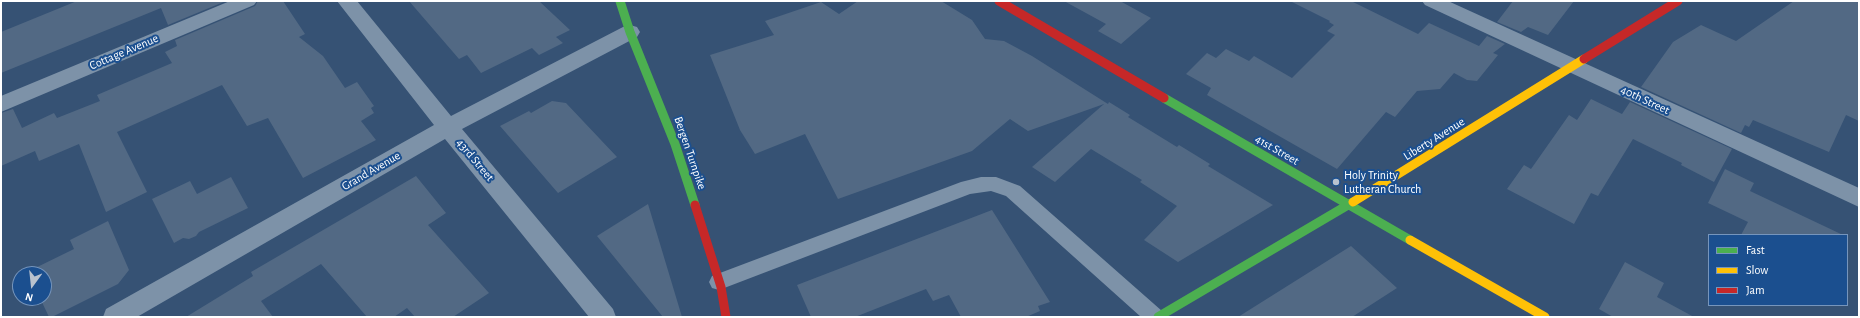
<!DOCTYPE html>
<html>
<head>
<meta charset="utf-8">
<style>
	body { margin:0 }
	#map { position:relative; width:1860px; height:318px; overflow:hidden; background:#365274; font-family:"Alegreya Sans",sans-serif }
	canvas { display:block }
	.frame { position:absolute; inset:0; border:2px solid #fff; pointer-events:none }
	.legend { position:absolute; left:1708px; top:234px; width:140px; height:72px; box-sizing:border-box; background:#1b4f8f; border:1px solid #7695bc; margin:0; padding:5px 7px; list-style:none; font-size:12px; color:#fff }
	.legend li { display:flex; align-items:center; gap:8px; height:20px }
	.legend b { width:20px; border:1px solid #7695bc }
	.north { position:absolute; left:12px; top:266px; width:40px; height:40px; box-sizing:border-box; background:#1b4f8f; border:1px solid #7695bc; border-radius:50%; rotate:195deg; font-size:11px; font-weight:700; line-height:16px; text-align:center; color:#fff }
	.north::after { content:''; display:block; margin:auto; width:14px; height:18px; background:#b9c2ce; clip-path:polygon(50% 0,100% 100%,50% 72%,0 100%) }
</style>
</head>
<body>
<div id="map">
<canvas width="1860" height="318"></canvas>
<div class="frame"></div>
<ul class="legend">
<li><b style="height:5px;background:#4caf50"></b>Fast</li>
<li><b style="height:5px;background:#ffc107"></b>Slow</li>
<li><b style="height:5px;background:#c62828"></b>Jam</li>
</ul>
<div class="north">N</div>
</div>
<script>
const ctx = document.querySelector('canvas').getContext('2d');
ctx.lineJoin = 'round';
function fill(path, color) { ctx.fillStyle = color; ctx.fill(path, 'evenodd'); }
function strokePath(path, color, width, dash) { ctx.strokeStyle = color; ctx.lineWidth = width; ctx.lineCap = dash ? 'butt' : 'round'; ctx.setLineDash(dash || []); ctx.stroke(path); }
function label(font, color, halo, rows, align = 'center') {
  ctx.font = font + ' "Alegreya Sans",sans-serif'; ctx.lineWidth = 4; ctx.setLineDash([]); ctx.textBaseline = 'middle'; ctx.strokeStyle = halo; ctx.fillStyle = color; for (const [text, x, y, turn = 0] of rows) {
    ctx.save(); ctx.translate(x, y); ctx.rotate((+turn || 0) * Math.PI / 180); ctx.textAlign = isNaN(turn) ? turn : align; if (halo) ctx.strokeText(text, 0, 0); ctx.fillText(text, 0, 0); ctx.restore();
  }
}
const building = new Path2D(`
	M77,1H226L168,25L161,8L1,73V32Z
	M258,1H283L305,34L299,37L323,56L345,88L357,82L374,106L371,108L374,113L361,121L376,140L303,178L268,118L247,126L222,85L117,132L147,192L106,212L79,144L39,161L35,151L1,166V113L13,109L22,128L54,113L57,118L100,101L97,95L172,63L165,52L177,46L175,40L255,6Z
	M409,1H539L570,30L556,37L563,43L539,55L532,48L481,73L467,55L459,59Z
	M858,1H941L972,20L985,39L1004,41L1032,56L1108,104L1109,102L1130,115L1128,117L1177,147L1179,145L1210,164L1208,166L1273,205L1178,262L1144,240L1177,206L1140,182L1142,180L1091,149L1055,182L1032,167L1104,104L1028,131L1010,119L972,151L838,199L805,134L755,154L740,130L710,55L774,35L765,21L821,2L839,14Z
	M1064,1H1120L1151,18L1121,44L1098,31L1106,24Z
	M1290,1H1351L1418,34L1429,23L1479,46L1487,36L1505,44L1493,53L1498,55L1477,81L1467,80L1454,73L1440,89L1417,91L1395,117L1386,112L1337,169L1207,95L1211,88L1186,74L1207,53L1216,58L1226,49L1249,61L1254,56L1292,78L1335,35L1327,31L1334,25L1329,22L1330,21Z
	M1513,1H1574L1548,35L1528,27L1521,32L1497,22Z
	M1794,1H1859V121L1846,115L1829,152L1753,120L1749,127L1745,125L1741,133L1641,87L1673,42L1701,25L1736,41Z
	M1591,99L1622,114L1630,102L1732,149L1714,182L1681,165L1682,163L1633,139L1598,196L1591,193L1574,224L1507,189L1524,165L1531,169L1569,115L1577,120Z
	M552,101L566,103L617,157L558,193L500,126L529,111L531,113Z
	M1725,169L1754,183L1750,191L1843,235H1741L1748,222L1708,203Z
	M416,176L446,213L428,225L489,293L453,317H415L407,308L394,317H367L321,264L261,301L273,317H186L253,276L251,272Z
	M231,177L248,208L199,232L196,236L189,239L183,238L174,243L152,199L190,181L197,194Z
	M648,204L682,317H663L597,236Z
	M992,210L1050,302L1038,306L1040,311L1026,317H961L949,295L933,301L926,289L855,317H811L797,285Z
	M108,221L129,270L118,284L52,317H49L40,298H44V274H30L29,271L74,249L70,240Z
	M1351,246L1397,288L1352,317H1238Z
	M1625,262L1664,283L1657,297L1694,317H1613L1599,309Z`);
const lane = new Path2D(`
	M981,177H996L1020,186L1162,311L1165,317H1141L1006,196L991,191L970,194L719,290L712,288L709,282L712,276L961,182Z`);
const street = new Path2D(`
	M230,1H257L254,5L1,112V96Z
	M337,1H357L451,116L623,27L630,25L637,27L640,32L637,37L462,129L613,309L616,317H589L445,139L137,317H103L106,309L434,125Z
	M1422,1H1448L1859,188V207L1425,5Z`);
const fast = new Path2D(`
	M620,1L630,32L675,144L695,205
	M1164,98L1410,240
	M1158,317L1353,202`);
const slow = new Path2D(`
	M1353,202L1584,59
	M1410,240L1545,317`);
const jam = new Path2D(`
	M999,1L1164,98
	M1584,59L1678,1
	M695,205L721,287L726,317`);
const markers = [
	[1336,182,4,"#b9c2ce"]
];
const streetNames = [
	["Cottage Avenue",124,52,-23],
	["40th Street",1645,100,25],
	["Liberty Avenue",1434,139,-32],
	["41st Street",1277,150,30],
	["Bergen Turnpike",690,153,71],
	["43rd Street",475,160,50],
	["Grand Avenue",371,171,-30]
];
const poiNames = [
	["Holy Trinity",1344,175],
	["Lutheran Church",1344,189]
];
fill(building, '#526984');
fill(lane, '#7d92a8');
fill(street, '#7d92a8');
strokePath(fast, '#4caf50', 9);
strokePath(slow, '#ffc107', 9);
strokePath(jam, '#c62828', 9);
for (const [x, y, r, color] of markers) { const dot = new Path2D(); dot.arc(x, y, r, 0, 2 * Math.PI); ctx.fillStyle = color; ctx.fill(dot); strokePath(dot, '#1b4f8f', 1.5); }
label('12px', '#fff', '#1b4f8f', streetNames);
label('12px', '#fff', '#1b4f8f', poiNames, 'left');
</script>
</body>
</html>
